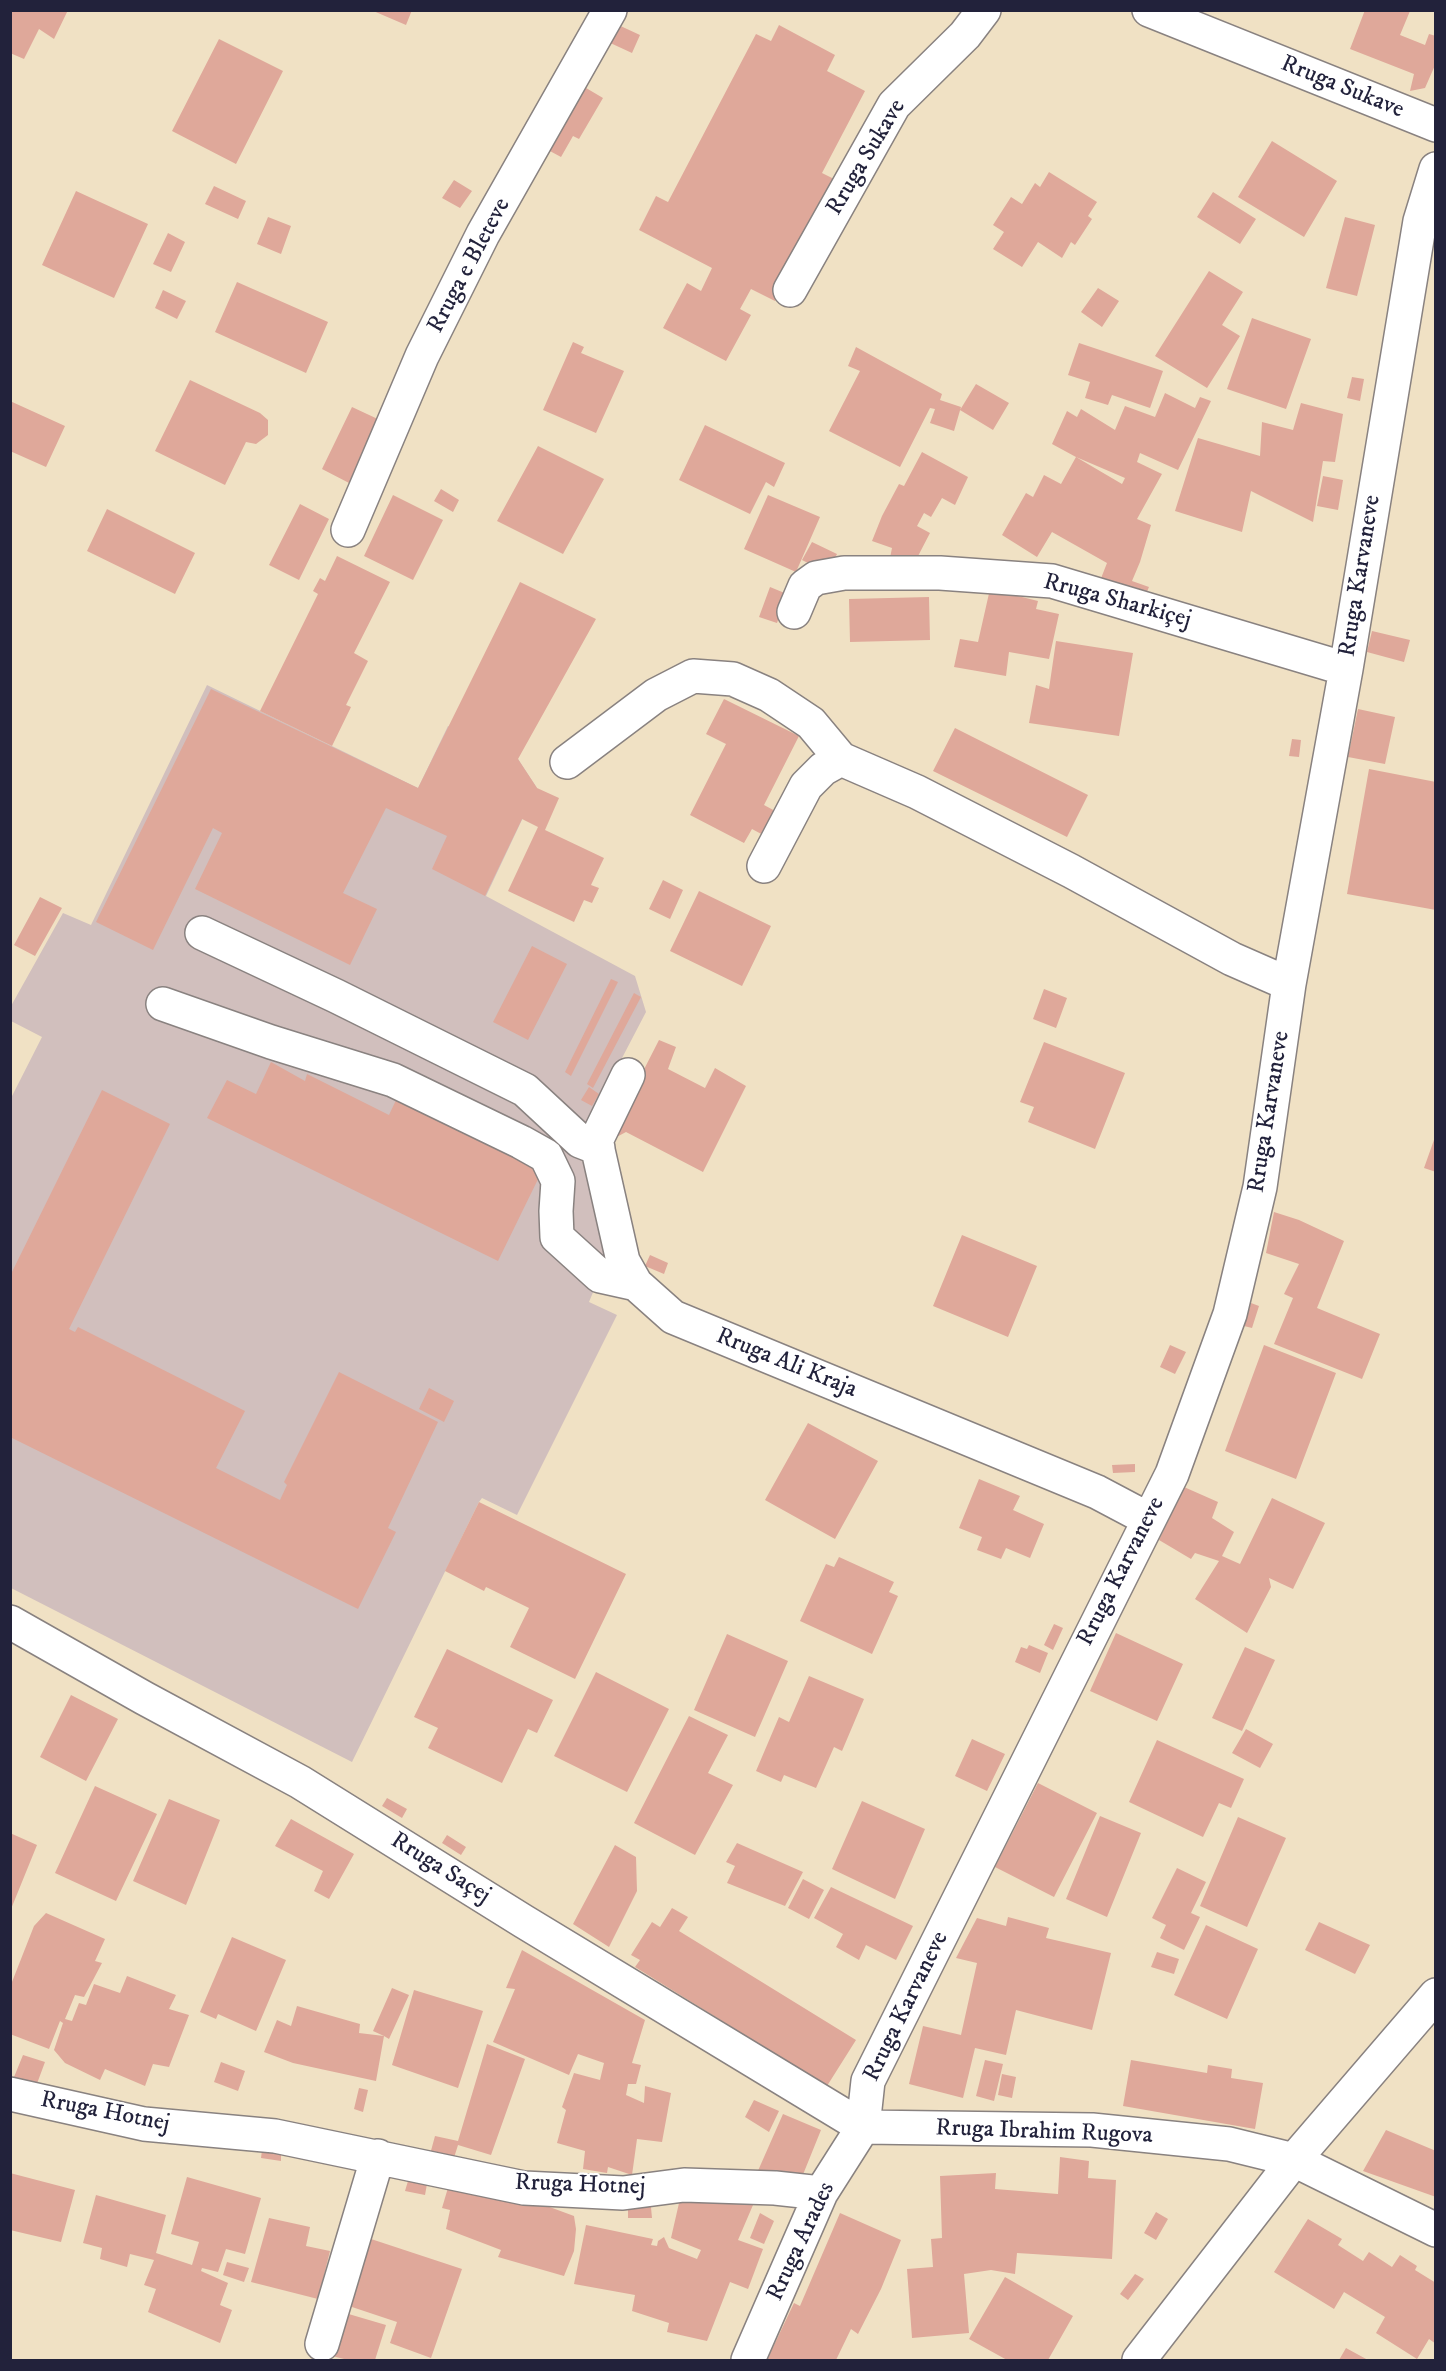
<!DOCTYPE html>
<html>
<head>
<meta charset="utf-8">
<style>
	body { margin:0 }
	#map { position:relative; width:1446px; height:2371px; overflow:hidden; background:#f0e1c4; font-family:"IM FELL DW Pica",serif }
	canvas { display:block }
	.frame { position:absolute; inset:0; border:12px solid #22223b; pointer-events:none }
</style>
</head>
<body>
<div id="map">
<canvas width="1446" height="2371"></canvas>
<div class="frame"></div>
</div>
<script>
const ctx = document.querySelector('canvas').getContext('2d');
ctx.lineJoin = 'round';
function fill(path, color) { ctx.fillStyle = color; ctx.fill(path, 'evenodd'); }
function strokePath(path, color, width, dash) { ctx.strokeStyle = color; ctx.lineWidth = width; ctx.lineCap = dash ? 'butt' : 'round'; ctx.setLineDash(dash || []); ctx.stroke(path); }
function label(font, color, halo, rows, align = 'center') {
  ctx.font = font + ' "IM FELL DW Pica",serif'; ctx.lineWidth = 4.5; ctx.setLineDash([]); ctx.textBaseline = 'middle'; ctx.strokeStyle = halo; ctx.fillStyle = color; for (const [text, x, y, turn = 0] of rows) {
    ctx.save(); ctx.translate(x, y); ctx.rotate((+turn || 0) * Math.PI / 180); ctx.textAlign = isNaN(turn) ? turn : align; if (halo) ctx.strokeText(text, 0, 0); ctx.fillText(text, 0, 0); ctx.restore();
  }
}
const industrial = new Path2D(`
	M207,685L418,788L448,726L518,759L537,788L486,896L635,976L646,1012L585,1129L576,1151L586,1168L608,1256L589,1302L617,1315L517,1515L482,1498L479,1502L352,1762L11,1588L10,1193L12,1189L10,1188V1100L42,1037L11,1021V1006L63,913L91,925Z`);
const building = new Path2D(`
	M10,10H68L54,39L39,29L24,59L10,53Z
	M371,10H412L406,25Z
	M1365,10H1408L1410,11L1400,35L1425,45L1429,34L1436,36V63L1425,88L1410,91L1414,74L1350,49Z
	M614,23L640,35L632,53L606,41Z
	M779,25L835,55L827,71L865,91L822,173L838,181L775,301L751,289L740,309L751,315L726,361L663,328L687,283L701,291L712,268L639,230L656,196L668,202L756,34L771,41Z
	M219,39L283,71L236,164L172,131Z
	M581,85L603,98L579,139L573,136L561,157L548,150Z
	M1272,141L1337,181L1304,237L1238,197Z
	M1049,172L1097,202L1088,216L1092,219L1075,245L1071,242L1062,258L1038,242L1022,267L993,249L1004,232L993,225L1011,197L1022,204L1035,183L1040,187Z
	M454,180L472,191L460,208L442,198Z
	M214,186L246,201L238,219L205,204Z
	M76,191L148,224L114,298L42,265Z
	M1213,192L1256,219L1240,244L1197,217Z
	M268,217L291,226L281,254L257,244Z
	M1345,217L1375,225L1357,296L1326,288Z
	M168,233L185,242L171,272L153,264Z
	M1209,271L1243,292L1222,325L1240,336L1207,388L1155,356Z
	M237,282L328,322L306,373L215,332Z
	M1098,288L1119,301L1102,327L1081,312Z
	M163,290L186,301L177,319L155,308Z
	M1252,318L1311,339L1286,409L1227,389Z
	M573,342L584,347L581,353L624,371L596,433L543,410Z
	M1079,343L1163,371L1150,408L1112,395L1108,405L1085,398L1090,382L1068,375Z
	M856,347L942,394L940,400L961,407L954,431L930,423L935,409L930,408L900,467L829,431L860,371L848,366Z
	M1352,377L1364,379L1360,401L1347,398Z
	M190,380L260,413L268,420V435L256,444L246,442L225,485L155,451Z
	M976,384L1009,403L993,430L960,410Z
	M1165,393L1195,408L1200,397L1211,401L1178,470L1140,453L1137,462L1162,474L1137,519L1151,525L1140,562L1132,581L1149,587L1146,594L1098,586L1107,563L1052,532L1037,557L1002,535L1026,493L1033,497L1044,475L1061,484L1076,457L1052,444L1067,411L1077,417L1081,409L1115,430L1125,406L1155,417ZM1076,457L1125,478L1122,484Z
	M10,401L65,426L46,467L10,451Z
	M1301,403L1343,414L1335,462L1323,461L1313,522L1251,491L1242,532L1175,511L1198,438L1260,456L1262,422L1293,430Z
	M352,407L382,421L351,484L322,469Z
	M705,425L785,463L774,487L766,482L750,514L679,480Z
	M538,446L604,479L563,554L497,521Z
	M922,452L968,477L955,505L942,498L931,517L924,513L917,526L930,533L917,558H890L892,548L872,541L882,516L899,484L904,486Z
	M1323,476L1343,480L1338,510L1317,506Z
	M441,489L459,500L453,512L434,501Z
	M393,495L443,520L413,580L364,556Z
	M768,495L820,517L796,572L744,549Z
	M300,504L329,519L299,580L269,565Z
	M107,509L195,553L175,594L87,551Z
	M812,542L837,554L828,573L802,560Z
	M337,556L390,582L354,653L368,661L346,705L351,707L332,746L260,711L318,594L313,591L320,578L325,581Z
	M520,582L596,619L518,759L537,788L559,798L545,830L604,858L591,885L599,888L592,903L584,900L574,922L508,891L538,827L522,819L485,896L432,869L447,836L386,808L343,893L377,909L350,965L195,889L222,833L213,828L153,950L96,922L211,689L418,788Z
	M770,587L787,594L777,623L759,617Z
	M990,589L1038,601L1036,609L1059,614L1049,659L1009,652L1006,676L954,667L960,639L978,642Z
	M929,597L930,640L850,642L849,599Z
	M1372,631L1410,640L1404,662L1367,652Z
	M1056,641L1133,653L1119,736L1029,723L1036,685L1049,689Z
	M724,699L799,736L764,805L777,812L765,836L752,829L744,843L690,815L726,744L706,734Z
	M1358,709L1395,717L1385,764L1348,757Z
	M955,728L1088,795L1067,837L933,771Z
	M1292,739L1301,740L1299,757L1289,756Z
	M1369,769L1436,782V910L1347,894Z
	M663,880L683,890L670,919L649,909Z
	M699,891L771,926L742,986L670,951Z
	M40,897L62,908L35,956L14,945Z
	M532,946L567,964L528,1040L493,1022Z
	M611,979L618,982L571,1076L565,1072Z
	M1044,989L1067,998L1056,1028L1033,1019Z
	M634,993L641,997L593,1088L587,1084Z
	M659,1040L676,1047L668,1069L705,1088L715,1068L746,1086L703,1172L626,1132L611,1140L610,1136Z
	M1044,1042L1125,1073L1095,1149L1028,1122L1034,1107L1020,1102Z
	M271,1062L305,1081L307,1074L389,1115L397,1098L542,1171L498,1261L207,1118L227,1080L256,1094Z
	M589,1087L599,1094L592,1106L581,1100Z
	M102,1090L170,1124L69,1329L75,1332L78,1327L245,1411L216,1468L280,1500L287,1485L284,1482L339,1372L438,1422L388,1528L396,1532L358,1609L10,1437V1276Z
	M1435,1137H1436V1172L1424,1168Z
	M1274,1212L1299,1220L1344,1241L1317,1308L1380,1334L1362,1379L1274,1344L1293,1298L1284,1294L1299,1264L1266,1253Z
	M962,1235L1037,1266L1008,1337L933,1306Z
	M650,1255L668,1263L664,1274L645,1266Z
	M1251,1303L1259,1306L1252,1328L1244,1326Z
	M1170,1345L1186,1352L1175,1374L1160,1367Z
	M1264,1345L1336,1373L1296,1479L1225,1451Z
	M429,1388L454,1401L444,1422L419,1409Z
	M808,1423L878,1461L835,1539L765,1500Z
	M1135,1464V1472L1113,1473L1112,1465Z
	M979,1479L1020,1496L1013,1510L1044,1524L1030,1558L1006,1548L1001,1559L977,1550L982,1537L959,1528Z
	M1184,1487L1218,1502L1212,1518L1234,1532L1222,1556L1240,1564L1272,1498L1325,1523L1293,1589L1269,1578L1271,1587L1247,1633L1195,1599L1219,1561L1195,1553L1191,1559L1159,1540Z
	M479,1502L626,1574L575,1679L510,1647L529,1608L486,1587L484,1591L445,1571Z
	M839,1557L894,1582L889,1592L898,1596L872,1654L800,1621L826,1564L834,1567Z
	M1054,1624L1063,1628L1053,1650L1044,1645Z
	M1116,1633L1183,1664L1157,1721L1090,1691Z
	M727,1634L788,1661L755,1737L694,1710Z
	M1029,1645L1048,1653L1040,1673L1015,1662L1021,1647L1027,1649Z
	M1245,1647L1275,1660L1242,1731L1212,1718Z
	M447,1649L553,1700L537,1733L528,1729L502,1783L428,1748L438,1728L414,1717Z
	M596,1672L669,1709L627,1792L554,1756Z
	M809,1676L864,1699L842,1751L834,1747L816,1788L784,1775L781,1782L756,1771L779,1717L789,1722Z
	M71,1695L118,1719L86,1781L40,1757Z
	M689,1716L728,1735L708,1773L733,1785L695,1855L634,1823Z
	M1246,1729L1273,1744L1260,1768L1232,1753Z
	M972,1739L1005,1754L987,1791L955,1776Z
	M1157,1740L1244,1779L1231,1808L1219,1803L1203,1837L1129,1802Z
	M1038,1783L1097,1813L1054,1897L995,1867Z
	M95,1786L157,1814L116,1901L55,1873Z
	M387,1798L407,1809L402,1818L382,1806Z
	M169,1799L220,1820L186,1905L133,1881Z
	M862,1801L925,1829L895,1899L832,1869Z
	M1100,1816L1141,1833L1107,1917L1066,1899Z
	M1238,1817L1286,1838L1247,1927L1200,1906Z
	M291,1819L354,1854L329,1899L314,1891L323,1871L275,1846Z
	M10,1833L37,1845L11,1909H10Z
	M447,1835L466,1847L461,1855L442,1843Z
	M737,1843L803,1872L785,1906L727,1883L735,1866L726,1862Z
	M615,1845L636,1857L637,1891L609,1947L573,1924Z
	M1177,1868L1206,1882L1191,1913L1200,1917L1184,1950L1160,1938L1166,1925L1152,1918Z
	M803,1879L824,1890L809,1919L788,1908Z
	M831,1887L913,1926L896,1960L866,1945L859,1960L836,1947L843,1934L814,1918Z
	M672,1908L688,1917L679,1931L856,2040L827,2086L635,1967L640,1960L631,1955L652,1922L660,1927Z
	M46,1913L105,1939L95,1961L102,1963L84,1997L75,1995L65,2019L72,2021L79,2003L86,2005L94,1984L120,1993L127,1976L176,1995L169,2009L189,2015L169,2067L153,2064L145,2086L105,2069L100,2080L65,2063L54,2050L63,2023L60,2021L49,2049L10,2034V1987L34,1926Z
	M1008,1917L1049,1928L1046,1938L1111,1953L1092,2030L1016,2010L1006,2055L975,2048L963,2098L909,2084L923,2026L961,2035L977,1963L956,1958L977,1918L1006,1926Z
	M1319,1922L1370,1945L1355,1974L1305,1950Z
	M1206,1925L1258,1949L1227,2019L1174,1995Z
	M232,1937L286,1960L256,2031L218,2014L216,2019L200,2012Z
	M522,1950L645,2020L632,2063L641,2065L636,2084H628L626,2095L644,2103L645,2086L671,2093L662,2142L637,2139L632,2175L608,2167L607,2173L583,2169L585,2151L557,2143L566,2110L562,2107L574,2073L600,2080L604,2063L578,2054L569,2075L493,2042L515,1989L506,1988Z
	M1157,1952L1179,1959L1174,1974L1151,1967Z
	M392,1988L409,1995L389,2039L384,2036L376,2081L293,2063L264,2052L277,2020L291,2026L297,2006L360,2024L359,2033L384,2036L373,2031Z
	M414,1990L483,2011L458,2088L392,2065Z
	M487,2044L525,2059L491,2155L458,2145L452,2164L429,2158L435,2136L458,2141Z
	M23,2055L45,2062L35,2089L12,2082Z
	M985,2060L1003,2064L994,2101L976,2096Z
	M1131,2060L1207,2073L1208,2065L1232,2069L1231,2078L1263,2083L1255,2129L1123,2106Z
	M221,2062L245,2071L238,2091L214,2082Z
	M1002,2074L1016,2077L1012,2098L998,2095Z
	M359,2088L368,2090L363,2112L354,2109Z
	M754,2100L779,2111L769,2132L745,2117Z
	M783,2114L821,2130L802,2177L757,2173Z
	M1386,2130L1436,2151V2197L1363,2171Z
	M262,2150L281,2153V2161L261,2158Z
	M1060,2157L1089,2161L1088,2178L1116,2180L1112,2259L1017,2253L1015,2274L991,2270L964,2274L969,2333L912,2338L907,2269L933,2267L931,2239L942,2238L940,2176L996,2173L995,2189L1058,2194Z
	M10,2173L75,2190L61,2242L10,2230Z
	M187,2177L261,2198L245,2254L226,2249L218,2272L202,2268L201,2271L228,2283L220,2305L232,2310L220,2343L148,2312L156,2289L144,2285L154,2260L130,2254L127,2267L100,2259L102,2248L83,2243L96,2195L166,2215L156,2253L192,2265L199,2242L171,2234Z
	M408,2181L427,2184L425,2195L405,2191Z
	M450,2181L517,2195L574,2216L576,2229L574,2251L564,2276L498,2257L501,2250L446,2229L450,2210L442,2208Z
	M682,2190L725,2194L753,2205L738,2240L763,2249L748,2289L730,2282L707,2341L667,2332L669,2323L632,2311L635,2295L574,2284L586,2225L653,2239L651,2245L657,2246L658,2241L664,2237L669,2248L697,2259L701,2250L671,2238Z
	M650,2197L652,2218H628V2200Z
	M1156,2212L1168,2219L1156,2240L1144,2233Z
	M760,2213L774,2221L764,2244L750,2238Z
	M840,2213L901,2240L881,2289L858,2334L851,2329L836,2360H767L794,2303L800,2306Z
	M269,2218L310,2227L306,2246L330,2251L318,2299L251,2282Z
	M1308,2219L1342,2239L1338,2245L1363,2261L1369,2252L1392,2267L1400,2255L1417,2266L1415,2270L1436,2283V2344L1429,2339L1417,2359L1376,2333L1385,2317L1344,2292L1334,2309L1274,2272Z
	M368,2238L462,2269L431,2358L390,2343L397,2322L346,2305Z
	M227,2262L249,2268L244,2282L223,2275Z
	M1135,2274L1144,2279L1128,2300L1120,2294Z
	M1005,2277L1073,2316L1048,2360H1007L969,2339Z
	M335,2310L386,2325L375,2360H348L332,2356Z
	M1346,2348L1368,2360H1339Z`);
const minor = new Path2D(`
	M1149,10L1436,125
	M790,290L894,105L965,35L984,10
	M348,530L422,356L483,234L610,10
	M794,612L805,586L816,578L844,573H940L1052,581L1346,669
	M567,762L656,695L693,676L733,679L769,695L811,723L841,759L917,792L1071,871L1232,959L1289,984
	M764,866L806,786L823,769L841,759
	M202,933L336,996L525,1090L580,1141L598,1148
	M163,1004L271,1042L393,1080L521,1142L546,1156L558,1181L556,1211L557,1237L600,1276L636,1284
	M628,1075L596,1141L623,1261L636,1284L673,1317L1097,1492L1148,1519
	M10,1622L144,1698L300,1782L523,1921L863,2127L1092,2130L1229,2144L1294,2160
	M10,2094L144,2124L275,2136L524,2188L623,2193L684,2185L775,2188L821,2193
	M322,2344L378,2156
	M748,2360L821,2193L863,2127L868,2081L1172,1474L1230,1314L1260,1187L1289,984L1346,669L1420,221L1436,169`);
const major = new Path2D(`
	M1294,2160L1436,2230
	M1139,2360L1294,2160L1436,1995`);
const streetNames = [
	["Rruga Sukave",1342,88,22],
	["Rruga Sukave",867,158,-59],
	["Rruga e Bleteve",470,266,-62],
	["Rruga Karvaneve",1361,576,-81],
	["Rruga Sharkiçej",1117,602,15],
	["Rruga Karvaneve",1270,1112,-81],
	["Rruga Ali Kraja",786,1364,22],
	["Rruga Karvaneve",1122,1572,-63],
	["Rruga Saçej",440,1869,32],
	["Rruga Karvaneve",907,2007,-64],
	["Rruga Hotnej",105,2113,11],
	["Rruga Ibrahim Rugova",1044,2133,2],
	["Rruga Hotnej",580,2186,2],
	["Rruga Arades",802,2242,-65]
];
fill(industrial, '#d1bfbd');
fill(building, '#dfa89a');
strokePath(minor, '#898280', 36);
strokePath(major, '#898280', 36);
strokePath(minor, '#fff', 33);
strokePath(major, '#fff', 33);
label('24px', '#22223b', '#fff', streetNames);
</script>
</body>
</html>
